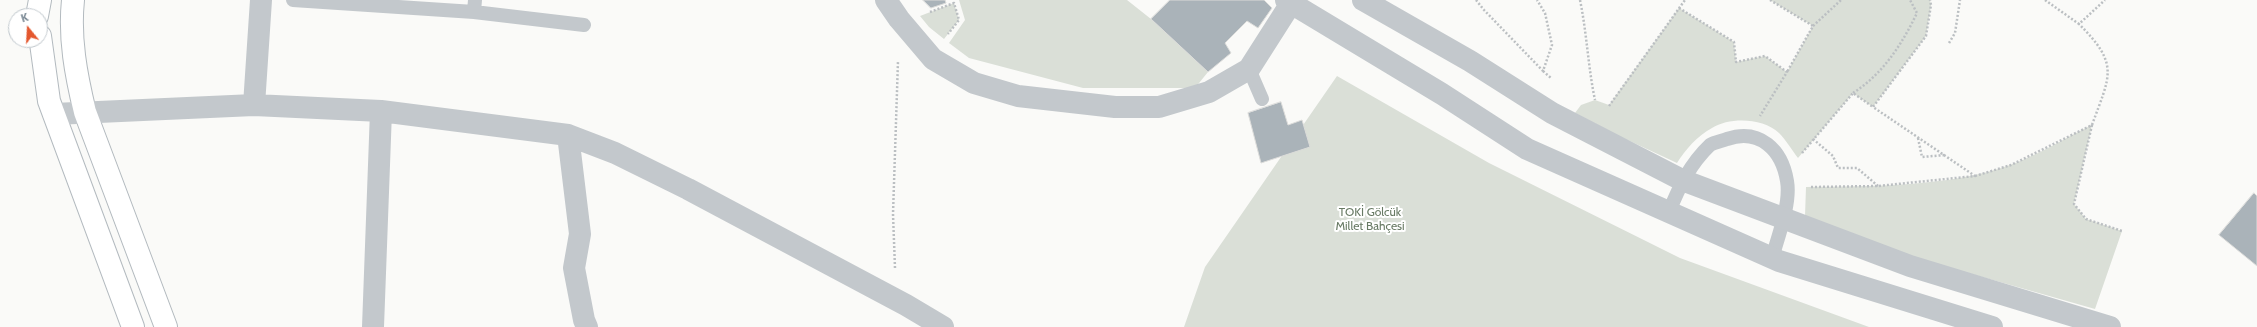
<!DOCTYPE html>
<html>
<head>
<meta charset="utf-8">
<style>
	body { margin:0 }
	#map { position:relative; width:2257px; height:327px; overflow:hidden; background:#fafaf8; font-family:Cabin,sans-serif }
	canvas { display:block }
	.north { position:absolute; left:8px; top:8px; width:40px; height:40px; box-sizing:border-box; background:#fff; border:1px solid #c1c8cd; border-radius:50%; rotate:342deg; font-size:11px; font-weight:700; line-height:16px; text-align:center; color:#657683 }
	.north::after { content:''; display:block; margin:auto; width:14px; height:18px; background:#e4572e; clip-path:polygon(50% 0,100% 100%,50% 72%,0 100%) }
</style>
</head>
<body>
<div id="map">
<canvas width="2257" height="327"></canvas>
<div class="north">K</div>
</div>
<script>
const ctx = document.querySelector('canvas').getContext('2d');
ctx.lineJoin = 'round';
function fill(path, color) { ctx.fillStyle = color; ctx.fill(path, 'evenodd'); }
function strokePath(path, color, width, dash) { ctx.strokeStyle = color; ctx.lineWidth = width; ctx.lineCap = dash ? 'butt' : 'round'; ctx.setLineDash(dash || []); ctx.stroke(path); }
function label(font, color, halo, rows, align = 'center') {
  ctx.font = font + ' Cabin,sans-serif'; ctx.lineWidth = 4; ctx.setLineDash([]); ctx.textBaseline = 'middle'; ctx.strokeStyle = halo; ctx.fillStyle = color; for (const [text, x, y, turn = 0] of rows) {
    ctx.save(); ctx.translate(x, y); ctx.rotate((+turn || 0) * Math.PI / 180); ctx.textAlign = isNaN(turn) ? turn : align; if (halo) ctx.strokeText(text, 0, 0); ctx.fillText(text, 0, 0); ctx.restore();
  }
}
const green = new Path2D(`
	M959,0H1127L1151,19L1208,72L1195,88H1083L969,58L949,43L965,20Z
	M1770,0H1930L1931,5L1926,36L1873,107L1853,93L1798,158C1792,150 1786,140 1779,133C1763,118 1730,117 1712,128C1697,136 1686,149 1677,163L1619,136L1575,113L1581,105L1595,100L1609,105L1679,8L1734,42L1736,62L1765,56L1787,72L1813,26Z
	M954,3L959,20L944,39L929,27L920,16Z
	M1337,76L1489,163L1680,258L1869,327H1184L1205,267Z
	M2092,125L2074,204L2086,219L2122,231L2095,309L1926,261L1805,216L1806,187C1870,186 1951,187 2010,165C2038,155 2065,138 2092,125Z`);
const building = new Path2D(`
	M923,0H945L946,3L931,8Z
	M1170,0H1264L1272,8L1258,28L1247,21L1225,43L1231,53L1208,72L1151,19Z
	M1281,102L1288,125L1302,120L1310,147L1261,163L1248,113Z
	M2254,193L2257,196V266L2219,235Z`);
const path = new Path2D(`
	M1476,0L1484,10L1543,71L1552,45L1545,13L1537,0
	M1580,0C1587,34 1588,67 1595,100
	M1770,0L1813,26L1787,72
	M2045,0L2079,24L2105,0
	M1679,8L1734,42L1736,62L1765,56L1787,72L1760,116
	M930,12L954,3L959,20L948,34
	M1813,26L1841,0
	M1949,43L1955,33L1960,0
	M1543,71L1551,78
	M1853,93C1883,74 1902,44 1917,13L1910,0
	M1609,106L1685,0
	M2092,125L2074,204L2086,219L2122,231
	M1918,138L1922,157L1945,155
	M1813,139L1833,156L1838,168H1857L1878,186
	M1802,153L1853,93L1873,107
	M1975,176L2011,165L2092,125C2110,75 2120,65 2079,24
	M1811,187L1878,186L1975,176L1873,107L1926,36L1931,5L1930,0
	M895,268L893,214L898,61`);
const lane = new Path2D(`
	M293,0L474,12L584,25
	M474,12L475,0
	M1249,69L1262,99
	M1669,212C1679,187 1690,164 1710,145C1715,142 1722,141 1727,139C1760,128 1782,150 1787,181C1791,203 1778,237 1772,258`);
const street = new Path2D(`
	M886,0L899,19L933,59L974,83L1018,96L1115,107H1159L1209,92L1249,69L1293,0
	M1286,0L1442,94L1527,149L1779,261L1992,327
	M1363,0L1470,61L1552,113L1682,180L1910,266L2110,327
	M254,105L261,0
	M54,114L254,105L381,111L568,135L615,153L688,189L906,305L943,327
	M568,135L580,234L574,268L584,320L587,327
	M373,327L381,111`);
const secondary = new Path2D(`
	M73,0C69,38 76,75 85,112L166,327
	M37,16L40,0
	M40,36L49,101L133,327`);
const parkNames = [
	["TOKİ Gölcük",1370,212],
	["Millet Bahçesi",1370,226]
];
fill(green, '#dadfd7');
fill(building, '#aab3b9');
strokePath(building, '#dcdcda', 1);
strokePath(secondary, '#b3babf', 24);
strokePath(path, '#bbbfc2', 2.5, [2, 2]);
strokePath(lane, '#c3c8cc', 14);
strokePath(street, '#c3c8cc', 22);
strokePath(secondary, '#fff', 22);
label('12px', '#687a64', '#fff', parkNames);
</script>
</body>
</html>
